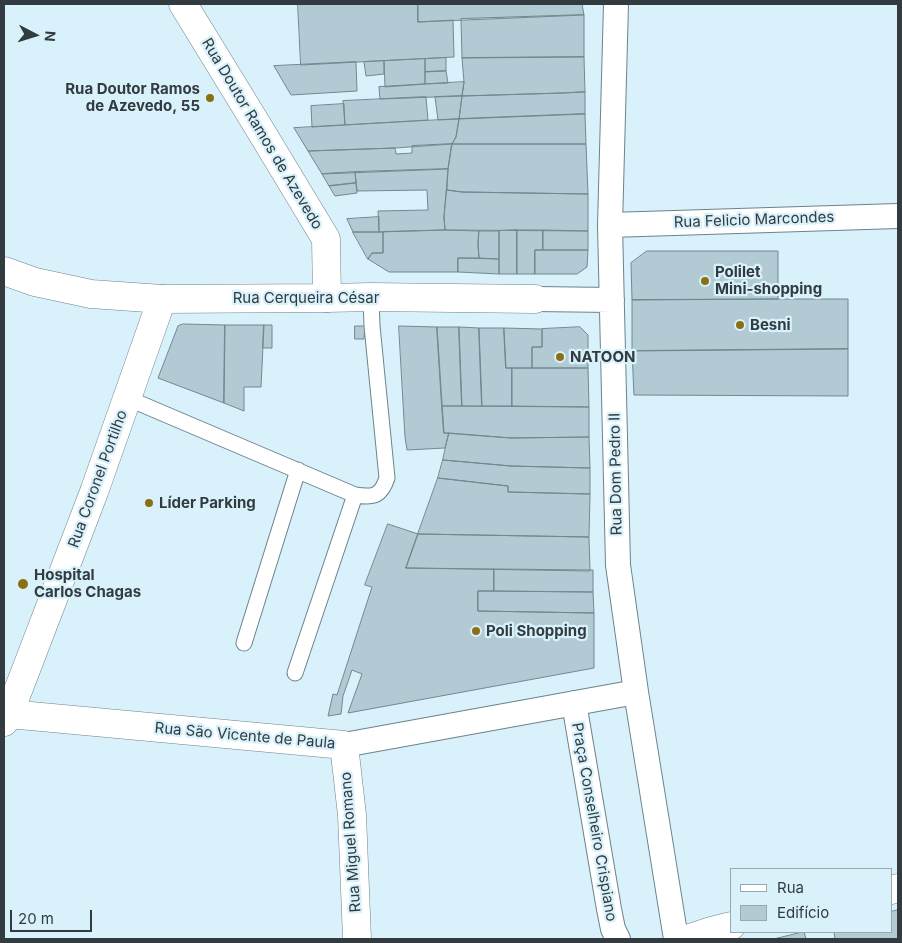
<!DOCTYPE html>
<html>
<head>
<meta charset="utf-8">
<style>
	body { margin:0 }
	#map { position:relative; width:902px; height:943px; overflow:hidden; background:#d8f1fb; font-family:Inter,sans-serif }
	canvas { display:block }
	.frame { position:absolute; inset:0; border:5px solid #323c40; pointer-events:none }
	.legend { position:absolute; left:730px; top:868px; width:162px; height:65px; box-sizing:border-box; background:#d8f1fb; border:1px solid #96a9b0; margin:0; padding:6px 9px; list-style:none; font-size:15px; color:#323c40 }
	.legend li { display:flex; align-items:center; gap:10px; height:25px }
	.legend b { width:25px; border:1px solid #96a9b0 }
	.north { position:absolute; left:10px; top:10px; width:50px; height:50px; -webkit-text-stroke:4px #d8f1fb; paint-order:stroke; rotate:95deg; font-size:14px; font-weight:700; line-height:20px; text-align:center; color:#323c40 }
	.north::after { content:''; display:block; margin:auto; width:18px; height:22px; background:#323c40; clip-path:polygon(50% 0,100% 100%,50% 72%,0 100%) }
	.scale { position:absolute; left:10px; top:910px; width:82px; height:22px; box-sizing:border-box; border:2px solid #323c40; border-top:0; padding-left:6px; font-size:15px; line-height:18px; white-space:nowrap; color:#323c40; -webkit-text-stroke:4px #d8f1fb; paint-order:stroke }
</style>
</head>
<body>
<div id="map">
<canvas width="902" height="943"></canvas>
<div class="frame"></div>
<ul class="legend">
<li><b style="height:6px;background:#fff"></b>Rua</li>
<li><b style="height:14px;background:#b2cad3"></b>Edifício</li>
</ul>
<div class="north">N</div>
<div class="scale">20 m</div>
</div>
<script>
const ctx = document.querySelector('canvas').getContext('2d');
ctx.lineJoin = 'round';
function fill(path, color) { ctx.fillStyle = color; ctx.fill(path, 'evenodd'); }
function strokePath(path, color, width, dash) { ctx.strokeStyle = color; ctx.lineWidth = width; ctx.lineCap = dash ? 'butt' : 'round'; ctx.setLineDash(dash || []); ctx.stroke(path); }
function label(font, color, halo, rows, align = 'center') {
  ctx.font = font + ' Inter,sans-serif'; ctx.lineWidth = 4.5; ctx.setLineDash([]); ctx.textBaseline = 'middle'; ctx.strokeStyle = halo; ctx.fillStyle = color; for (const [text, x, y, turn = 0] of rows) {
    ctx.save(); ctx.translate(x, y); ctx.rotate((+turn || 0) * Math.PI / 180); ctx.textAlign = isNaN(turn) ? turn : align; if (halo) ctx.strokeText(text, 0, 0); ctx.fillText(text, 0, 0); ctx.restore();
  }
}
const building = new Path2D(`
	M298,4H418V22L453,20L454,57L301,65Z
	M418,4H582L584,15L418,22Z
	M584,15V57L462,58L461,19Z
	M584,57L585,92L563,93L462,96L464,82L462,58Z
	M446,58V71L425,72V59Z
	M425,59V84L385,87L384,61Z
	M384,61V74L366,76L364,62Z
	M356,62L357,91L291,95L274,66Z
	M446,71L448,83L425,84V72Z
	M464,82L462,96L380,99L379,87Z
	M585,92V114L459,119L462,96L563,93Z
	M462,96L459,119L438,120L435,97Z
	M426,97L428,120L345,125L343,101Z
	M344,104L345,125L312,127L311,106Z
	M585,114L586,144H452L456,137L459,119Z
	M459,119L456,137L452,144L395,148L308,151L294,128Z
	M452,144L448,169L322,174L308,151L395,148L396,154L412,153V146Z
	M452,144H586L588,194L462,192L447,190L448,169Z
	M448,169L444,217L445,230L379,232L378,211L428,210L427,190L357,191L355,172Z
	M355,172L356,183L329,186L322,174Z
	M356,183L357,193L335,196L329,186Z
	M447,190L462,192L588,194V231L445,230L444,217Z
	M379,217V232H353L347,219Z
	M445,230L479,231L478,245L479,258H458V272H389L368,259L372,253H383V232Z
	M517,230H543V250H535V274H517Z
	M517,230V274H499V231Z
	M543,230L588,231V250H543Z
	M479,231H499V259L479,258L478,245Z
	M353,232H383V253H372L368,259Z
	M535,250H588L587,267L577,274H535Z
	M647,251H778V299L632,300L631,263Z
	M458,258L499,259V274L458,272Z
	M778,299H848V349L632,351V300Z
	M183,324L225,325L224,403L158,378L178,326Z
	M225,325H264L261,387H244V411L224,403Z
	M264,325H272V348H263Z
	M355,326H365L364,339H355Z
	M399,326L437,327L444,433H449L445,448L407,450L405,437Z
	M437,327H459L462,406H442Z
	M459,327L479,328L482,406H462Z
	M580,327L588,335V368H532V347H542V329Z
	M479,328H504L506,368H512V406H482Z
	M504,328L542,329V347H532V368H506Z
	M848,349V396L634,395L632,351Z
	M512,368H588L589,407L512,406Z
	M442,406L589,407V437L511,438L444,433Z
	M449,433L511,438L589,437L590,468L511,466L443,460Z
	M443,460L511,466L590,468V494L508,492V486L438,478Z
	M438,478L508,486V492L590,494L589,537L418,534Z
	M388,524L418,534L406,568L494,569V591H478V611L594,613V668L348,713L362,674L352,670L343,696L341,714L328,716L333,694L337,695L372,587L365,585Z
	M418,534L589,537L590,571L406,568Z
	M494,569L593,570V592L494,591Z
	M478,591L593,592L594,613L478,611Z
	M898,910V939H835L834,932H891V912Z
	M804,932L806,939H774Z`);
const service = new Path2D(`
	M127,398L355,495C374,498 381,496 387,478L372,326L371,297
	M244,643L298,470
	M295,673L355,495`);
const pedestrian = new Path2D(`
	M616,4L610,225L618,565L636,692L676,939
	M610,225L898,216
	M535,299L612,300
	M574,703L609,909L613,929L618,939
	M344,745L636,692`);
const minor = new Path2D(`
	M327,298L371,297L535,299
	M9,714L344,745L352,815L357,939
	M4,722L9,714L94,492L162,299
	M891,890L898,888
	M687,939L711,931L731,926`);
const tertiary = new Path2D(`
	M4,271L35,282L91,294L162,299L327,298L326,239L259,128L183,4`);
const markers = [
	[210,98,5,"#8a7012"],
	[705,281,5,"#8a7012"],
	[740,325,5,"#8a7012"],
	[560,357,5,"#8a7012"],
	[149,503,5,"#8a7012"],
	[23,584,6,"#8a7012"],
	[476,631,5,"#8a7012"]
];
const poiNames = [
	["Rua Doutor Ramos",200,89,"right"],
	["de Azevedo, 55",200,106,"right"],
	["Polilet",715,272],
	["Mini-shopping",715,289],
	["Besni",750,325],
	["NATOON",570,357],
	["Líder Parking",159,503],
	["Hospital",34,575],
	["Carlos Chagas",34,592],
	["Poli Shopping",486,631]
];
const streetNames = [
	["Rua Doutor Ramos de Azevedo",262,134,59],
	["Rua Felicio Marcondes",754,220,-2],
	["Rua Cerqueira César",306,298],
	["Rua Dom Pedro II",616,474,-91],
	["Rua Coronel Portilho",98,479,-70],
	["Rua São Vicente de Paula",245,736,5],
	["Praça Conselheiro Crispiano",594,822,80],
	["Rua Miguel Romano",351,842,-94]
];
fill(building, '#b2cad3');
strokePath(building, '#718890', 1);
strokePath(service, '#6c838b', 17);
strokePath(pedestrian, '#6c838b', 26);
strokePath(minor, '#6c838b', 29);
strokePath(tertiary, '#6c838b', 29);
strokePath(service, '#fff', 15);
strokePath(pedestrian, '#fff', 24);
strokePath(minor, '#fff', 28);
strokePath(tertiary, '#fff', 28);
for (const [x, y, r, color] of markers) { const dot = new Path2D(); dot.arc(x, y, r, 0, 2 * Math.PI); ctx.fillStyle = color; ctx.fill(dot); strokePath(dot, '#d8f1fb', 2); }
label('bold 15px', '#323c40', '#d8f1fb', poiNames, 'left');
label('15px', '#323c40', '#d8f1fb', streetNames);
</script>
</body>
</html>
